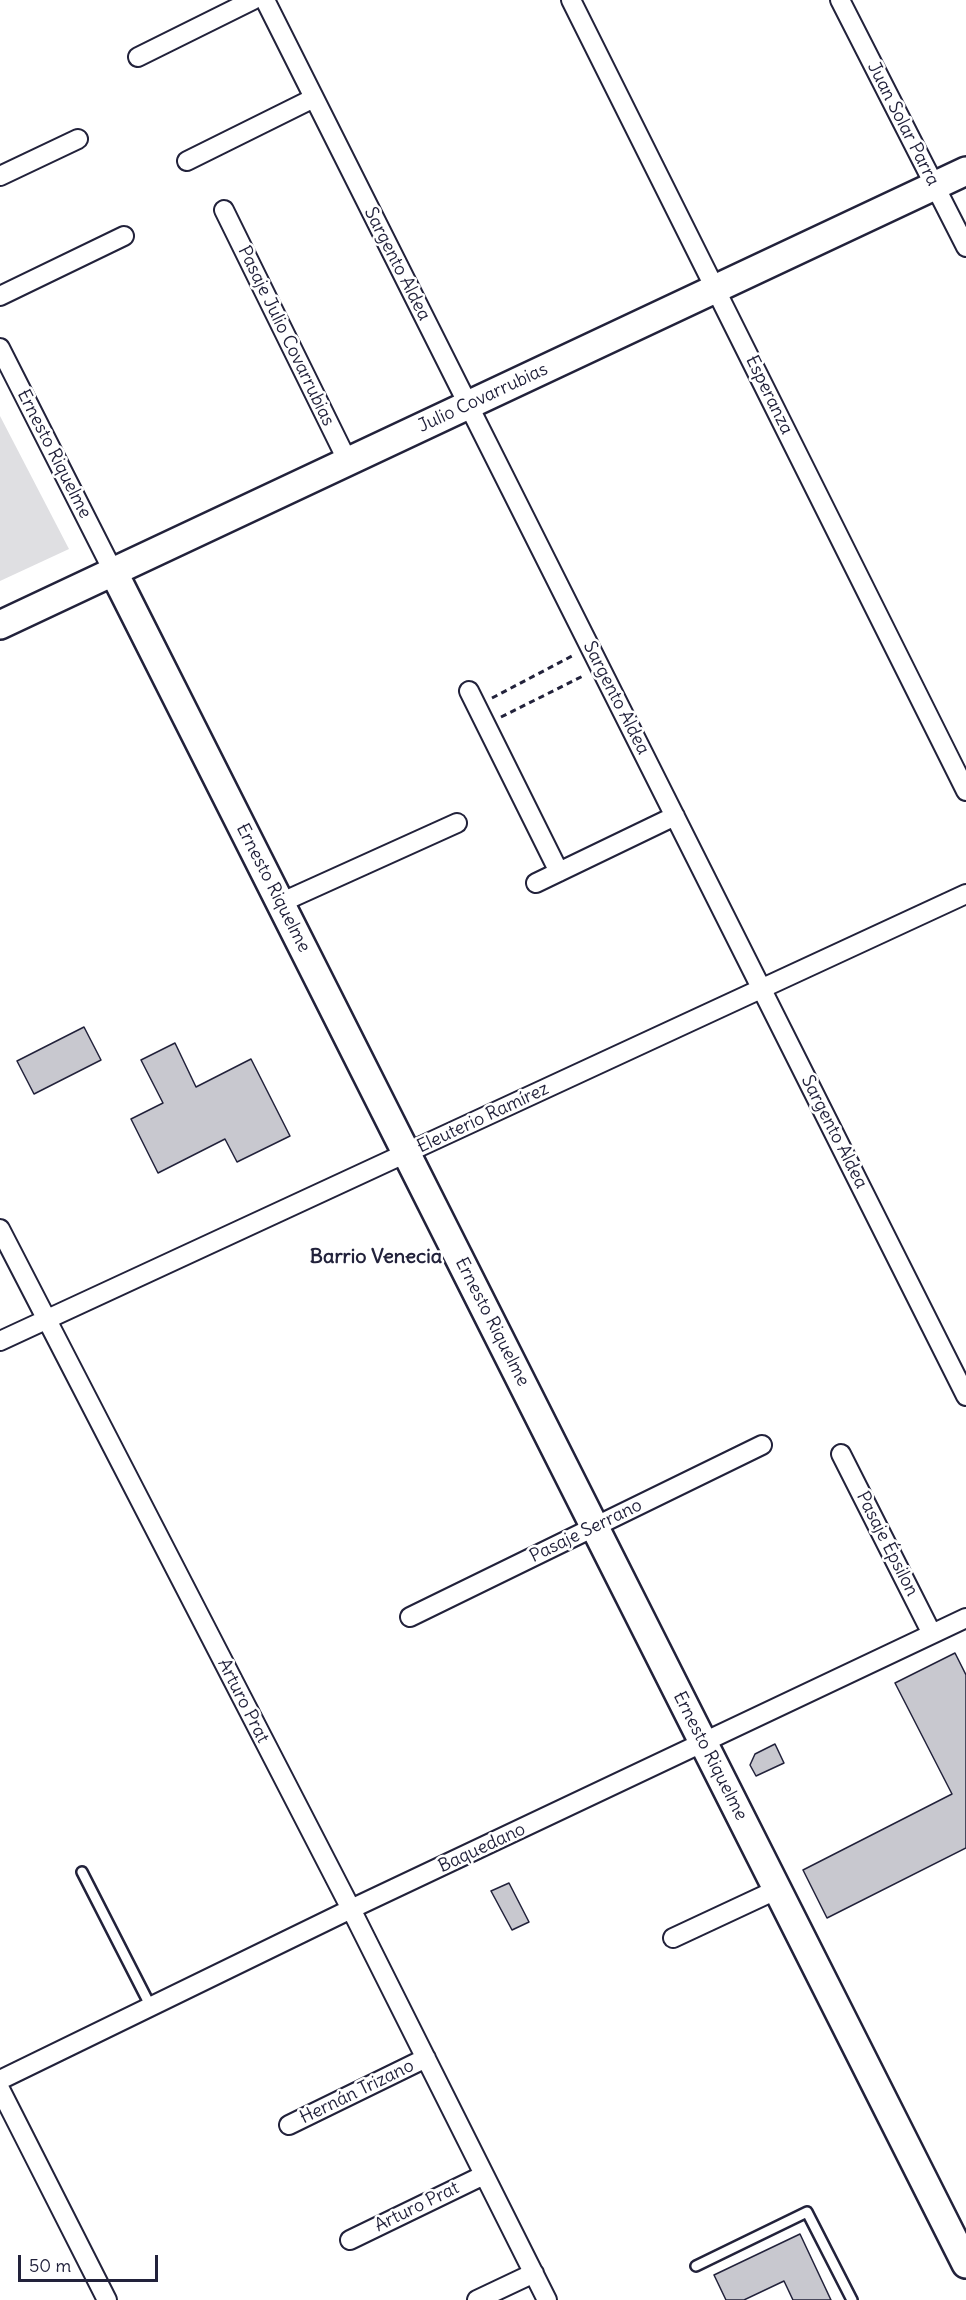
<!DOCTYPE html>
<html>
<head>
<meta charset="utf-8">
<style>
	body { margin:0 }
	#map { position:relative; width:966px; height:2300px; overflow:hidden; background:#fff; font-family:Delius,sans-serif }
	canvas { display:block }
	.scale { position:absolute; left:18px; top:2255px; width:140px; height:27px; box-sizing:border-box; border:3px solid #22223b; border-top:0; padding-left:8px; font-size:18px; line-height:21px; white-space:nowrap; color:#22223b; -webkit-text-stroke:4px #fff; paint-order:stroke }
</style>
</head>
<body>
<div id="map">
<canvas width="966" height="2300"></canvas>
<div class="scale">50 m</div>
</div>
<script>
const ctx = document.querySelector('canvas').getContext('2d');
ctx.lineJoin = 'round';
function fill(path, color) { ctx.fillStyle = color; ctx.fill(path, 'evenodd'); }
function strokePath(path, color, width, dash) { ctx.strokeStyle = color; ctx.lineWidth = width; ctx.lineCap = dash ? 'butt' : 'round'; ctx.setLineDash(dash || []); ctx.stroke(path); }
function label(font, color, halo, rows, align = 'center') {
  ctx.font = font + ' Delius,sans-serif'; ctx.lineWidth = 5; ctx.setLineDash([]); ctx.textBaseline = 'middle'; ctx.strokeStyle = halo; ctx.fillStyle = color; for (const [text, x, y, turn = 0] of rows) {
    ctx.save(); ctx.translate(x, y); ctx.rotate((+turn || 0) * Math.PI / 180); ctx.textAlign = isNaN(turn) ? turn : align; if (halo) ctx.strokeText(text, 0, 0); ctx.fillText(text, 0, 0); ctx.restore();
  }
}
const green = new Path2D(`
	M0,416L69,549L0,581Z`);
const building = new Path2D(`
	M84,1027L101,1060L34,1094L17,1061Z
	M175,1043L196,1087L251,1059L290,1136L237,1162L225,1139L158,1173L131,1119L163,1103L141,1060Z
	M955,1653L966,1675V1848L827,1918L803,1870L952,1794L895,1683Z
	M775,1744L784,1763L756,1776L750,1765L755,1754Z
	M509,1883L529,1922L512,1930L491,1891Z
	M800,2234L831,2300H793L784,2281L744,2300H726L714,2275Z`);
const path = new Path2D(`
	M492,698L572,656
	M501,717L583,676`);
const lane = new Path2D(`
	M82,1872L151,2007
	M696,2266L807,2212L852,2300`);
const street = new Path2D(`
	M265,0L966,1396
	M571,0L966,791
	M840,0L966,247
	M138,57L253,0
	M187,161L314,98
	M0,176L78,139
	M224,210L348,462
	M0,296L124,236
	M0,348L114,573
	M469,691L559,872
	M536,883L675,816
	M280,903L457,823
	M0,1229L351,1909L547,2300
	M0,1341L966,894
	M841,1454L932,1634
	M410,1617L762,1445
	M673,1938L778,1889
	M0,2080L351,1909L966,1618
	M0,2089L107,2300
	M289,2125L426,2058
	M350,2240L484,2175
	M477,2300L534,2273`);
const secondary = new Path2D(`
	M114,573L966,2264
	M0,625L966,171`);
const streetNames = [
	["Juan Solar Parra",903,124,63],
	["Sargento Aldea",397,264,63],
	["Pasaje Julio Covarrubias",286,336,64],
	["Esperanza",769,395,64],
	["Julio Covarrubias",483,398,-25],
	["Ernesto Riquelme",54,454,63],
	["Sargento Aldea",616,698,63],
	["Ernesto Riquelme",273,888,63],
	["Eleuterio Ramírez",483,1118,-25],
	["Sargento Aldea",834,1132,63],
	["Ernesto Riquelme",492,1322,63],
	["Pasaje Serrano",586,1531,-26],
	["Pasaje Épsilon",887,1544,63],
	["Arturo Prat",243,1701,63],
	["Ernesto Riquelme",710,1756,63],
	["Baquedano",482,1848,-25],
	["Hernán Trizano",357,2092,-26],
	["Arturo Prat",417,2207,-26]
];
const neighbourhoodNames = [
	["Barrio Venecia",376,1257]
];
fill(green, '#dfdfe2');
fill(building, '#c8c8cf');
strokePath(building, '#22223b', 1.5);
strokePath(lane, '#22223b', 14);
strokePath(street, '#22223b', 22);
strokePath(secondary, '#22223b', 32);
strokePath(path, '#22223b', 3, [6, 4.5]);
strokePath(lane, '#fff', 9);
strokePath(street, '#fff', 18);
strokePath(secondary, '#fff', 27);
label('18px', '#22223b', '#fff', streetNames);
label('bold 20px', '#22223b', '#fff', neighbourhoodNames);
</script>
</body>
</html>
